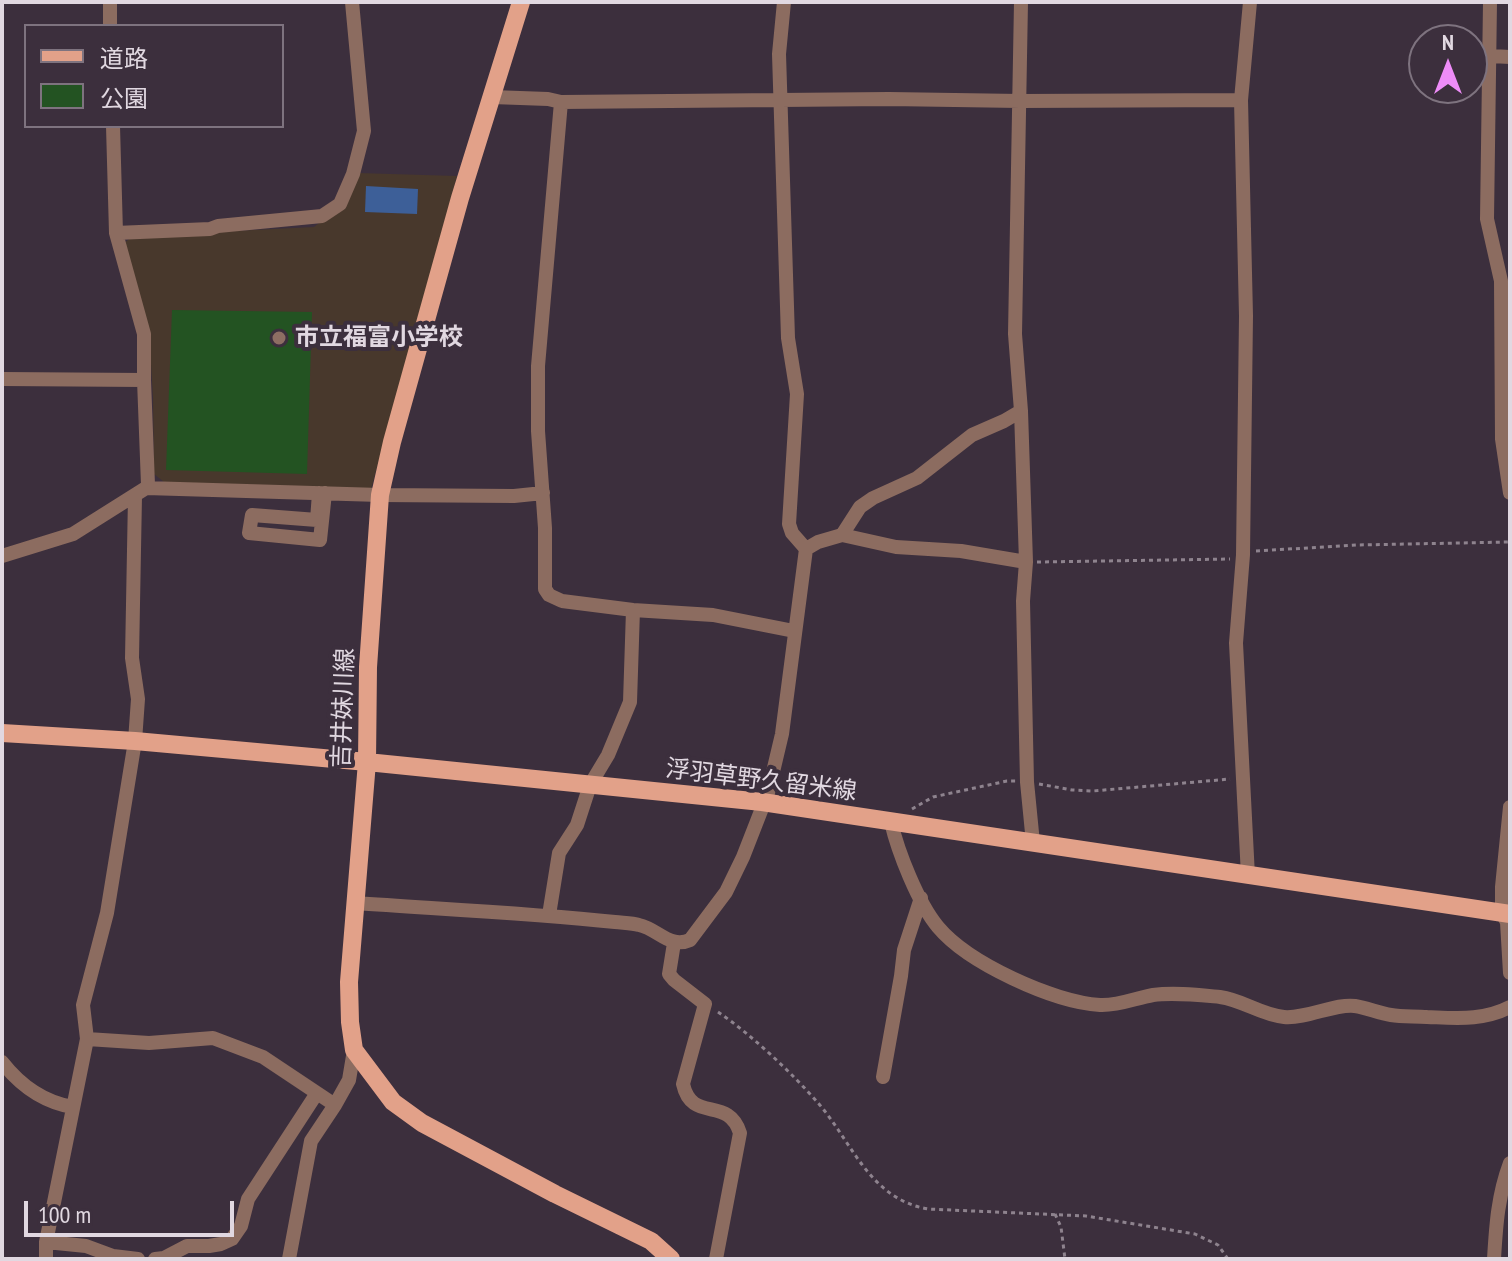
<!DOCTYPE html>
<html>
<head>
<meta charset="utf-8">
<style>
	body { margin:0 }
	#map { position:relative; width:1512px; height:1261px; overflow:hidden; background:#3c2f3d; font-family:"PT Sans Narrow","Noto Sans JP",sans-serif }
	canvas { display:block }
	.frame { position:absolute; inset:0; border:4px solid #e1d8e1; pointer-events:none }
	.legend { position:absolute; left:24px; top:24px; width:260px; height:104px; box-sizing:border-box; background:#3c2f3d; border:2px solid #7e737f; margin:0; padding:10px 14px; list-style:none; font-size:24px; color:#e1d8e1 }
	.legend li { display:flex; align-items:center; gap:16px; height:40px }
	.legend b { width:40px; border:2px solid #7e737f }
	.north { position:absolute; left:1408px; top:24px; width:80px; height:80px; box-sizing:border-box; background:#3c2f3d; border:2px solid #7e737f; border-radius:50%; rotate:0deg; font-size:22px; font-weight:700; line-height:32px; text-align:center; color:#e1d8e1 }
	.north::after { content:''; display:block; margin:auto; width:28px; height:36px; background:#ee8cf8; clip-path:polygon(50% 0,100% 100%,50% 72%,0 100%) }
	.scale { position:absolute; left:24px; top:1201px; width:210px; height:36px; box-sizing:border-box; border:4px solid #e1d8e1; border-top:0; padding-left:10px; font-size:24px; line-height:28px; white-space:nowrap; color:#e1d8e1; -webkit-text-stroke:6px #3c2f3d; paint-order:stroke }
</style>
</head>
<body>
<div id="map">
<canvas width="1512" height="1261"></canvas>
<div class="frame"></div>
<ul class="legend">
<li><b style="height:10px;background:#e2a189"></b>道路</li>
<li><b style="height:22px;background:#235322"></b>公園</li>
</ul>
<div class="north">N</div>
<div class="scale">100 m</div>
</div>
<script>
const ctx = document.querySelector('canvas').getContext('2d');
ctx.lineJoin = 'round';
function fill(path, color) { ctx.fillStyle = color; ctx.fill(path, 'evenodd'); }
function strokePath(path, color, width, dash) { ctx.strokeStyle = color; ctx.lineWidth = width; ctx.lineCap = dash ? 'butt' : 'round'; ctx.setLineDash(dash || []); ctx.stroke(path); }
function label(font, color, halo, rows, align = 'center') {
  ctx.font = font + ' "PT Sans Narrow","Noto Sans JP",sans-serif'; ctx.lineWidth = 8; ctx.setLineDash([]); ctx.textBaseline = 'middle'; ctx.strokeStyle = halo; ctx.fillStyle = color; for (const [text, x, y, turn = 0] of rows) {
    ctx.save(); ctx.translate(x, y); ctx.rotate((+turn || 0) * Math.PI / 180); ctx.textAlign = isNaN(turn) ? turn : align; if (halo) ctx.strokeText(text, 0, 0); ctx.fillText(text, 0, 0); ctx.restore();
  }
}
const education = new Path2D(`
	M358,173L457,176L371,489L164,482L154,474L153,398L149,331L123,244L133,236L314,227L345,202Z`);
const green = new Path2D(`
	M172,310L312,312L307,474L166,470Z`);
const water = new Path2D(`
	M366,186L418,189L417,214L365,212Z`);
const path = new Path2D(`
	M1256,551L1357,545L1510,542
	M1037,562L1230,559
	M1039,784L1072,790L1093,791L1230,779
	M912,809L933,797L1007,781H1016
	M718,1012C752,1035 793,1074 819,1104C853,1144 870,1199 928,1209L1086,1216L1195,1234L1218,1245L1228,1259
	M1055,1214L1061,1227L1065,1259`);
const minor = new Path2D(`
	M110,2V26
	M784,2L779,54L788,338L797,394L789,524L792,533L806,549
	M1490,2L1487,219L1501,281L1502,439L1510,493
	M1491,56L1510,57
	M492,97L548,99L561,102L538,366V431L545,528V589L549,595L562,601L633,610L713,615L794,631
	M561,102L889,99L1020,101L1241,100
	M113,126L116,233L144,334V380L148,485L146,488
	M116,233L210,229L218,226L322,216L340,204L353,174L364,131L352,2
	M2,379L144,380
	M1021,411L1026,562L1023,601L1027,782L1033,843
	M319,493L317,520L252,515L249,533L320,540L325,493
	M842,535L896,547L961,551L1026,562
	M2,556L73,534L146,488L380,495L514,496L543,493
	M1510,807L1502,887V913L1507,922L1510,973
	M891,822C898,852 918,903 938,927C968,963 1053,1002 1100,1005C1118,1006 1136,998 1153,995C1174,992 1199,995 1220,997C1243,1000 1261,1015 1284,1017C1307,1019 1336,1003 1355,1006C1367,1008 1379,1013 1391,1015C1402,1017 1415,1016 1427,1017C1456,1018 1483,1021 1510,1007
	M1248,876L1236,643L1243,555L1246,316L1241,100L1250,2
	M355,903C441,909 529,913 615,922C623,923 632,923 639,925C658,929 670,949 690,940L726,892L743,857L768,793L782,734L806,549L818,542L842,535L860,507L873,498L917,478L972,435L1004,421L1021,411L1015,334L1021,2
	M549,915L559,853L577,825L590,785L608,755L630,702L633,610
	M674,943L669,974L674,980L705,1004L683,1084C692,1124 728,1095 740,1133L716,1259
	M87,1039L149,1043L213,1038L263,1057L335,1105
	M2,1062C20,1085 43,1102 73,1107
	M883,1077L901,976L904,950L921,898
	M46,1242L86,1246L113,1256L138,1259
	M46,1259V1242L87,1039L83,1005L107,913L135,741L138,699L132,658L135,496
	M155,1259L164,1258L187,1246H209L221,1244L232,1239L241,1226L248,1199L317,1093
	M289,1259L311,1141L335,1105L349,1080L354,1050
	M1494,1259C1496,1225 1498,1195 1510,1163`);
const major = new Path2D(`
	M521,2L460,198L392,442L380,495L368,667L367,762L349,982L350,1022L354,1050L393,1102L422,1123L555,1194L651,1241L671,1259
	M2,733L135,741L367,762L762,802L1510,914`);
const markers = [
	[279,338,8,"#8d6e63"]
];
const poiNames = [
	["市立福富小学校",295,338]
];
const streetNames = [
	["吉井妹川線",344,708,-88],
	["浮羽草野久留米線",761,781,7]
];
fill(education, '#48382c');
fill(green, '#235322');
fill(water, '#3d5f98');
strokePath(path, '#8e838e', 3, [4, 4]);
strokePath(minor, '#8c6c60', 14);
strokePath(major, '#e2a189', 18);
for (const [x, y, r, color] of markers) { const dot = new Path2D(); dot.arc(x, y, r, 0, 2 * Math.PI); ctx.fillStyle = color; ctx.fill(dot); strokePath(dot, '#3c2f3d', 3); }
label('bold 24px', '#e1d8e1', '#3c2f3d', poiNames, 'left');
label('24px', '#e1d8e1', '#3c2f3d', streetNames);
</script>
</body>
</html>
